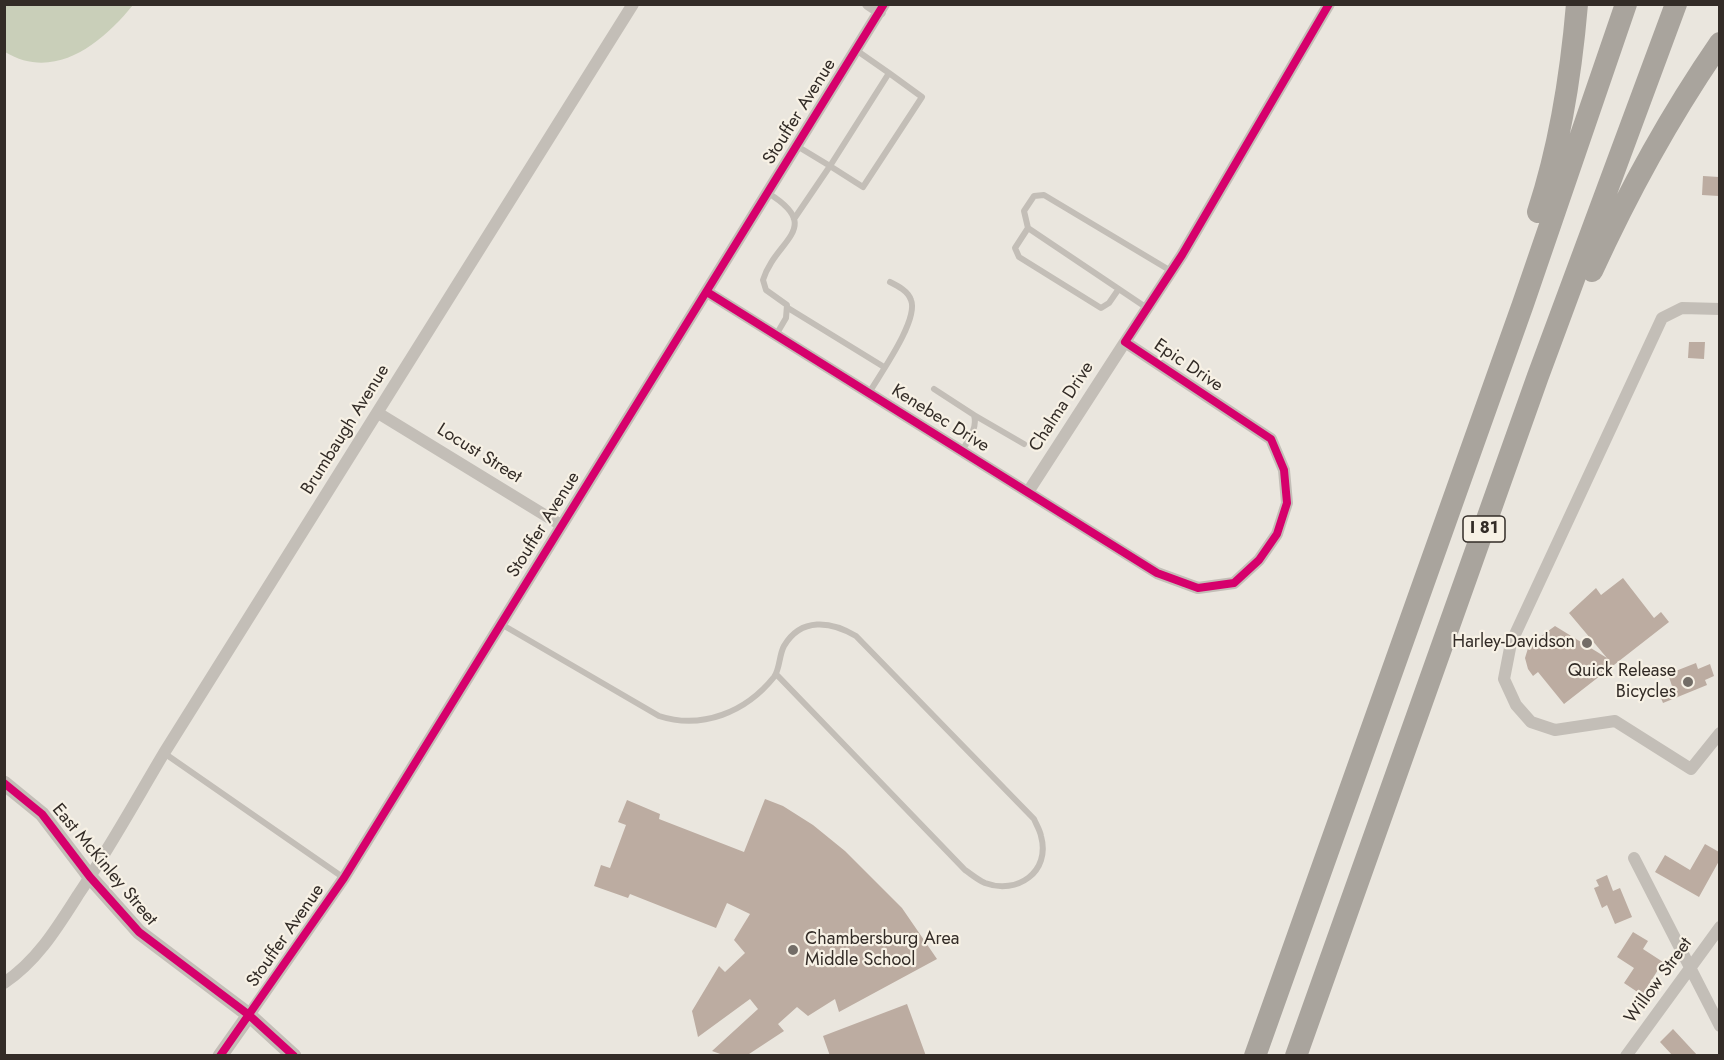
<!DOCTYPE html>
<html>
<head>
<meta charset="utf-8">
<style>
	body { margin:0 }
	#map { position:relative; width:1724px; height:1060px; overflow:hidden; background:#eae6de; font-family:Jost,sans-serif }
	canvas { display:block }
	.frame { position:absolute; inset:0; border:6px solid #332c27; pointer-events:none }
</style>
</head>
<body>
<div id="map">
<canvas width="1724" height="1060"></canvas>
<div class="frame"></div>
</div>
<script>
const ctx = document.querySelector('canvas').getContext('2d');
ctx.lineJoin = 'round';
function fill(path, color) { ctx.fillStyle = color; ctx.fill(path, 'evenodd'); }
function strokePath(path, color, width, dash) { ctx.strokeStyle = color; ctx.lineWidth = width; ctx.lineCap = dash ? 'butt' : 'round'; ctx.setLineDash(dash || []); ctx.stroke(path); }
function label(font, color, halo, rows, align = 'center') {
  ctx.font = font + ' Jost,sans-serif'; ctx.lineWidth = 4.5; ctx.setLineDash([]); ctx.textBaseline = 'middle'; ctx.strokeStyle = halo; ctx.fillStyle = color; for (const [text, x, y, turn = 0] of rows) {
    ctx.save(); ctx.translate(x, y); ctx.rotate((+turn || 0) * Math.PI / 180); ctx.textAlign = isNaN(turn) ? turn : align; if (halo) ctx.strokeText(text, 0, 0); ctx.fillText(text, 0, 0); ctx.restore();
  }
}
const green = new Path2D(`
	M5,4H133V5C102,43 55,82 5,52Z`);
const building = new Path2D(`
	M1703,176L1719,177V196L1702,195Z
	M1689,342H1705L1704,359L1688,358Z
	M1623,578L1654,618L1661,612L1669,622L1564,704L1538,672L1533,676L1528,669L1525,658L1529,645L1555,626L1607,658L1569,613L1596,588L1601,595Z
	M1696,663L1698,669L1710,664L1714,676L1705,680L1707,685L1663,703L1658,691L1672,686L1668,674Z
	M765,799L783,806L813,825L845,851L902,908L937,959L839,1012L835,999L808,1016L797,1007L778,1024L784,1031L746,1056H726L712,1051L758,1009L750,999L698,1037L692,1011L719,966L725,972L745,953L734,940L750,914L727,903L716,928L630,894L628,898L594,886L601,865L610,868L626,825L618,822L627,800L660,814L659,819L744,852Z
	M1705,844L1719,852V861L1699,897L1655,872L1665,855L1690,870Z
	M1607,875L1613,891L1620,888L1632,917L1615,924L1607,905L1602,908L1594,888L1599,886L1596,880Z
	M1633,932L1648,941L1643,949L1663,962L1642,995L1624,983L1634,968L1617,957Z
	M907,1004L926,1056H830L823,1036Z
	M1673,1029L1698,1056H1673L1660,1042Z`);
const service = new Path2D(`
	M797,146L830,166L889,73L856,50
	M768,193C825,228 775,240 763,280L766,290L787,305L786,318L776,335
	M794,219L830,166L863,187L922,97L889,73
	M1028,228L1015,248L1019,257L1101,308L1109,303L1118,290
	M788,308L884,367
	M1147,308L1028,228L1024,211L1034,196L1044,195L1171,271
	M934,389L974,415C978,428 968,440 962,451
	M869,393C880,374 919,320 911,300C908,291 898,286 890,282
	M974,415L1024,444
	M501,624L659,716C702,730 746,712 774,677C780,669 779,655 784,646C801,617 831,621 856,636L1034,819C1036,824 1040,830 1041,836C1051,872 1017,895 985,883C978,880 971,874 965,870L776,674
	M164,753L344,878`);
const minor = new Path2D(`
	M868,4L880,12
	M707,292L1157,573L1198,588L1234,583L1259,560L1277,534L1287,503L1284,470L1271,439L1125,342L1182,255L1329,4
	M1720,309L1682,308L1662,318L1511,643L1504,679L1516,705L1531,722L1555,730L1615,721L1691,769L1720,733
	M378,413L561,525
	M1028,492L1125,342
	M1634,858L1720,1026
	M4,983C37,961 57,928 78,895C109,849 136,800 164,753L633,4
	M249,1015L344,878L884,4
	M1626,1056L1720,927`);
const tertiary = new Path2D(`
	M4,783L42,814L90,877L139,932L249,1015L294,1056
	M220,1056L249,1015`);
const motorway = new Path2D(`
	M1538,212C1560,145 1571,75 1577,4
	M1592,271C1629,190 1669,117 1720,43
	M1255,1056L1523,304L1626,4
	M1296,1056L1538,376L1676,4`);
const cycleway = new Path2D(`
	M707,292L1157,573L1198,588L1234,583L1259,560L1277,534L1287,503L1284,470L1271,439L1125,342L1182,255L1329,4
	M4,783L42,814L90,877L139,932L249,1015L294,1056
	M220,1056L344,878L884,4`);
const markers = [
	[1587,643,6,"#736d67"],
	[1688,682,6,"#736d67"],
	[793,950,6,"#736d67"]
];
const shields = [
	[1484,529,42]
];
const shieldNames = [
	["I 81",1484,529]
];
const streetNames = [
	["Stouffer Avenue",800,112,-58],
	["Epic Drive",1188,366,34],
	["Chalma Drive",1062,407,-57],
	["Kenebec Drive",940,419,32],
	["Brumbaugh Avenue",346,430,-58],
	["Locust Street",479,454,32],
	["Stouffer Avenue",544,525,-58],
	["East McKinley Street",104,865,50],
	["Stouffer Avenue",286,936,-55],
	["Willow Street",1659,981,-54]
];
const poiNames = [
	["Harley-Davidson",1575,643],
	["Quick Release",1676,672],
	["Bicycles",1676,693],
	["Chambersburg Area",805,940,"left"],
	["Middle School",805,961,"left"]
];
fill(green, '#c9cfb9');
fill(building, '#bcaca1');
strokePath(service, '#c3beb7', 6);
strokePath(minor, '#c3beb7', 12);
strokePath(tertiary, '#c3beb7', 15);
strokePath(motorway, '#a9a49d', 22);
strokePath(cycleway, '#d6006c', 8);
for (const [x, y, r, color] of markers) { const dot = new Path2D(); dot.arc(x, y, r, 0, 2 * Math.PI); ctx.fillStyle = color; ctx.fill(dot); strokePath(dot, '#f7f1e5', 2); }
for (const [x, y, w] of shields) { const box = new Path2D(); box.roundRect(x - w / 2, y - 13, w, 26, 4.5); ctx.fillStyle = '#f7f1e5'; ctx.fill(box); strokePath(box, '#332c27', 1.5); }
label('bold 16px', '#332c27', null, shieldNames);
label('18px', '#332c27', '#f7f1e5', streetNames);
label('18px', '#332c27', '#f7f1e5', poiNames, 'right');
</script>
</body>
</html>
